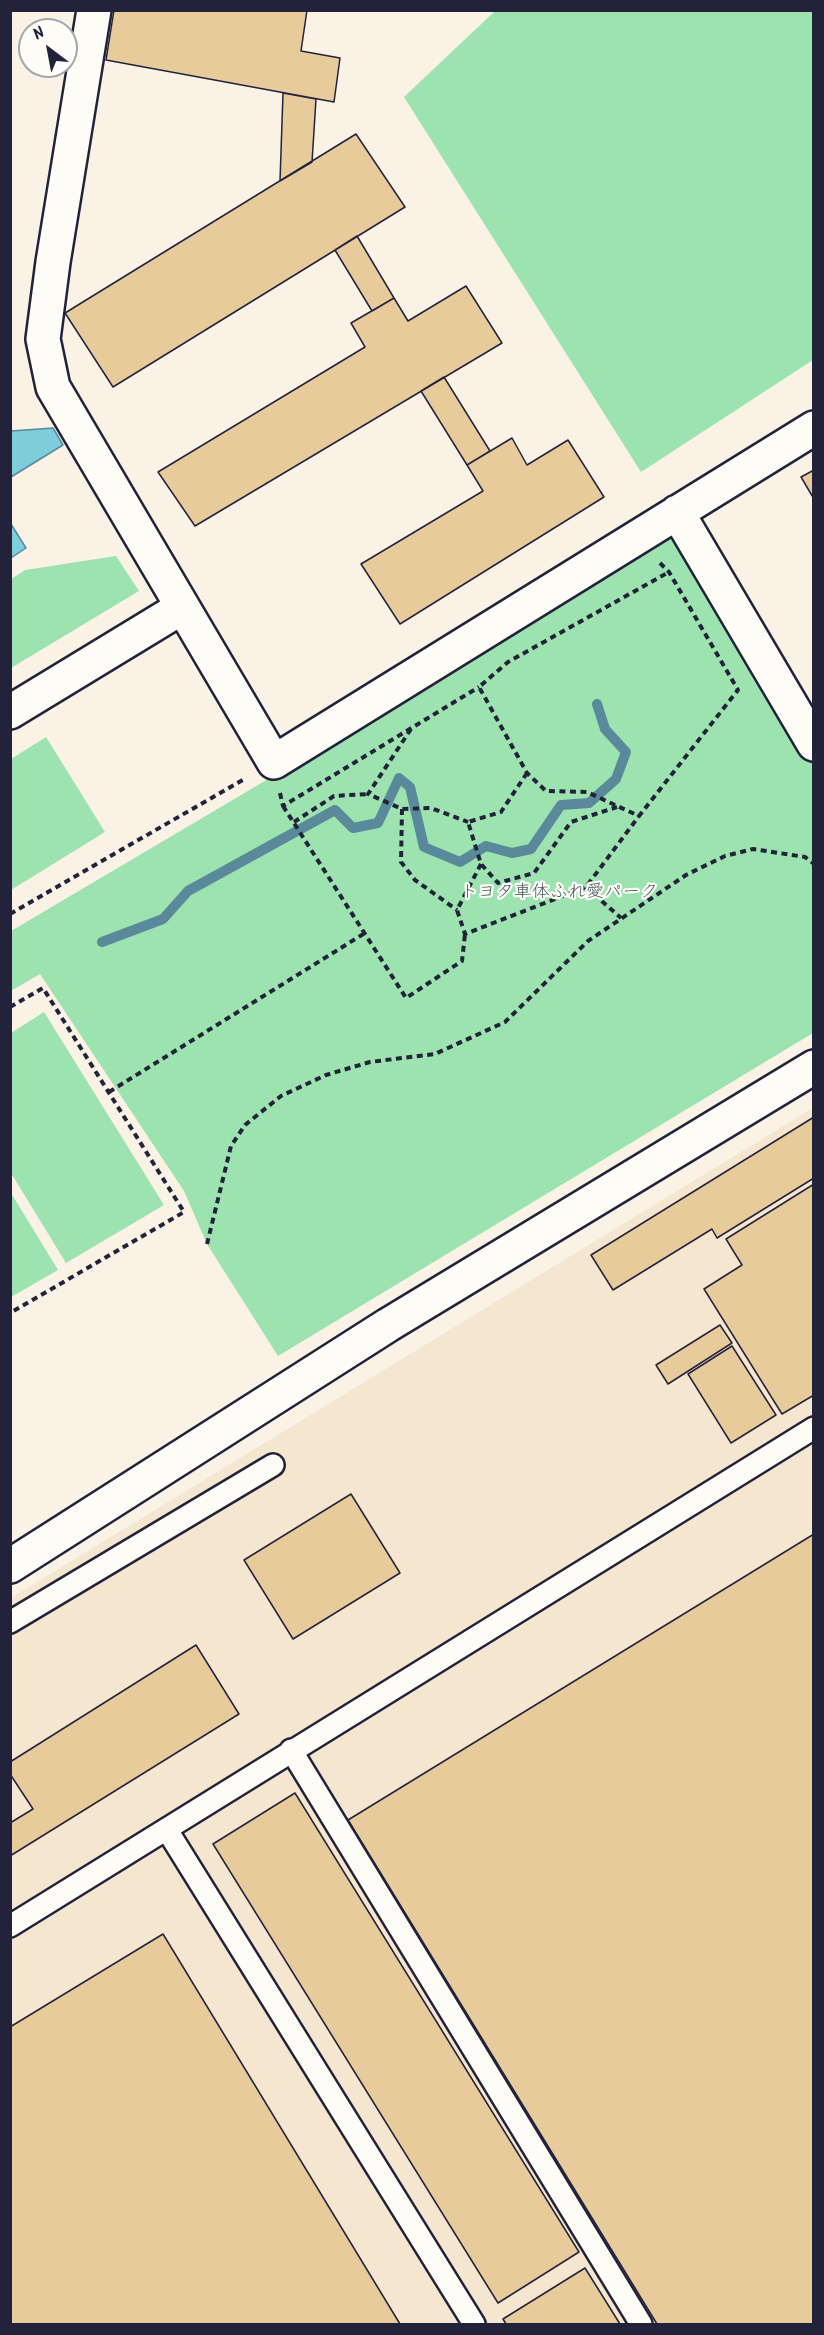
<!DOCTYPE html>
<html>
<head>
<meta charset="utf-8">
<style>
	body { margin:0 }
	#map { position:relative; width:824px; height:2335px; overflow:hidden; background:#f9f2e5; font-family:Kalam,sans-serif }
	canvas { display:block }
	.frame { position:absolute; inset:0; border:12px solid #22223b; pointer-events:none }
	.north { position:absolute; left:18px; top:18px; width:60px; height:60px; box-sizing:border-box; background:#fdfcf7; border:2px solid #a5a5ac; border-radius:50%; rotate:328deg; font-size:16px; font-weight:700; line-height:24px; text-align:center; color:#22223b }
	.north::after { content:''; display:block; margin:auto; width:21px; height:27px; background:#22223b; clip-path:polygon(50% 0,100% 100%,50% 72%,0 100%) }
</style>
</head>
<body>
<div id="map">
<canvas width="824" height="2335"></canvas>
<div class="frame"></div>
<div class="north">N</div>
</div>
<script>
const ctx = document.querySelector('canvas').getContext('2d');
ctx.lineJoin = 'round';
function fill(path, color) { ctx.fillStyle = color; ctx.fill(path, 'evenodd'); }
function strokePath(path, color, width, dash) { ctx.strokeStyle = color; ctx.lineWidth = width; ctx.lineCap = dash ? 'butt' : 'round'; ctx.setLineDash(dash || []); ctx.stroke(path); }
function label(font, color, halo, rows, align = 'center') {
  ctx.font = font + ' Kalam,"Klee One",sans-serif'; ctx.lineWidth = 4.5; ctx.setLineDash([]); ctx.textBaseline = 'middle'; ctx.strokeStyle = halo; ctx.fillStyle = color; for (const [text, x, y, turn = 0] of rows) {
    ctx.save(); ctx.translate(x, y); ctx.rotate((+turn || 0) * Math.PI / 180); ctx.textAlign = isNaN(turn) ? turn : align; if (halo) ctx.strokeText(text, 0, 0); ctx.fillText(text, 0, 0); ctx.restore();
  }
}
const built = new Path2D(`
	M813,1108V2324H11V1598Z`);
const green = new Path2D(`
	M495,11H813V360L641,472L404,97Z
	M681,524L813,747V1033L278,1356L207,1244L184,1191L40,974L11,991V931L258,785Z
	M116,556L139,591L11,668V579L25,570Z
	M46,737L105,832L11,890V759Z
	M44,1012L164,1205L66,1263L11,1173V1033Z
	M11,1193L58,1270L11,1297H10Z`);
const water = new Path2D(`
	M53,428L63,445L11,477V431Z
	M11,524L26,548L11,558H10Z`);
const stream = new Path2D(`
	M102,942L163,919L188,891L335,810L353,828L378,823L399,778L410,787L424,847L460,862L486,846L512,853L531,849L561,805L589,803L616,779L626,752L605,729L597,704`);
const building = new Path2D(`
	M114,10H307L301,51L340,58L334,102L106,60Z
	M283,93L316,99L312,162L280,181Z
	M356,134L405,207L113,387L65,313Z
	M357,236L394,298L372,311L335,250Z
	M466,286L502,343L195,526L158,472L365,347L351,323L394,298L408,321Z
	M444,377L490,451L467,465L421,391Z
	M512,438L527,465L568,440L604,497L400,624L361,564L483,491L467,465Z
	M814,470V499L801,477Z
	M814,1117V1178L717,1238L712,1229L613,1290L591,1255Z
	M814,1184V1395L782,1414L704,1289L742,1265L726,1239Z
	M720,1325L732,1343L668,1384L656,1365Z
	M732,1346L776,1415L731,1443L688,1374Z
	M351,1494L400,1573L293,1639L244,1560Z
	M814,1534V2324H657L348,1820Z
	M196,1645L239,1714L10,1856V1823L33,1809L10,1774V1762Z
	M295,1793L579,2252L498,2303L213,1844Z
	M163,1934L400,2324H10V2027Z
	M585,2268L620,2324H506L503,2319Z`);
const path = new Path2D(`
	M660,563L669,572L738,690L639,816L587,792L546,791L527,773L479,687L508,662L669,572
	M411,729L368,794L402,809L431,808L468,822
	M527,773L501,812L468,822L481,864L498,883L534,873L571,822L617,807
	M280,793L283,806L479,687
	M283,806L406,998L462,961L465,934
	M402,809L401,862L415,880L457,910
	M294,822L334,796L368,794
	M481,864L457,910L465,934L586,887L639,816
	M586,887L621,918
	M10,914L246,778
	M10,1007L43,988L184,1212L10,1313
	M109,1092L365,933
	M207,1244L231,1146L245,1125L281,1096L326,1075L370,1062L435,1054L505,1022L588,941L686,875L725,856L753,849L805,857L814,864`);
const service = new Path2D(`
	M10,1622L273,1465
	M291,1750L641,2324
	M167,1830L474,2324
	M10,1926L814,1428`);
const minor = new Path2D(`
	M94,10L53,262L43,339L53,387L274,762L814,428
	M677,512L814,744`);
const tertiary = new Path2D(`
	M10,712L181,608
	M10,1566L388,1325L814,1067`);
const parkNames = [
	["トヨタ車体ふれ愛パーク",559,894]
];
fill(built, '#f4e6cf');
fill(green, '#9ce3b0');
fill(water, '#7ecdda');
strokePath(water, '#59899a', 1.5);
strokePath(stream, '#59899a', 10);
fill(building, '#e7cb9b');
strokePath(building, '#22223b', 1.5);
strokePath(service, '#22223b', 26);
strokePath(minor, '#22223b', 38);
strokePath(tertiary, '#22223b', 38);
strokePath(path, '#22223b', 4, [6, 4.5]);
strokePath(service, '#fdfcf7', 21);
strokePath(minor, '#fdfcf7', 33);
strokePath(tertiary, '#fdfcf7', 33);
label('18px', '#475c5e', '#fdfcf7', parkNames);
</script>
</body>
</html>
